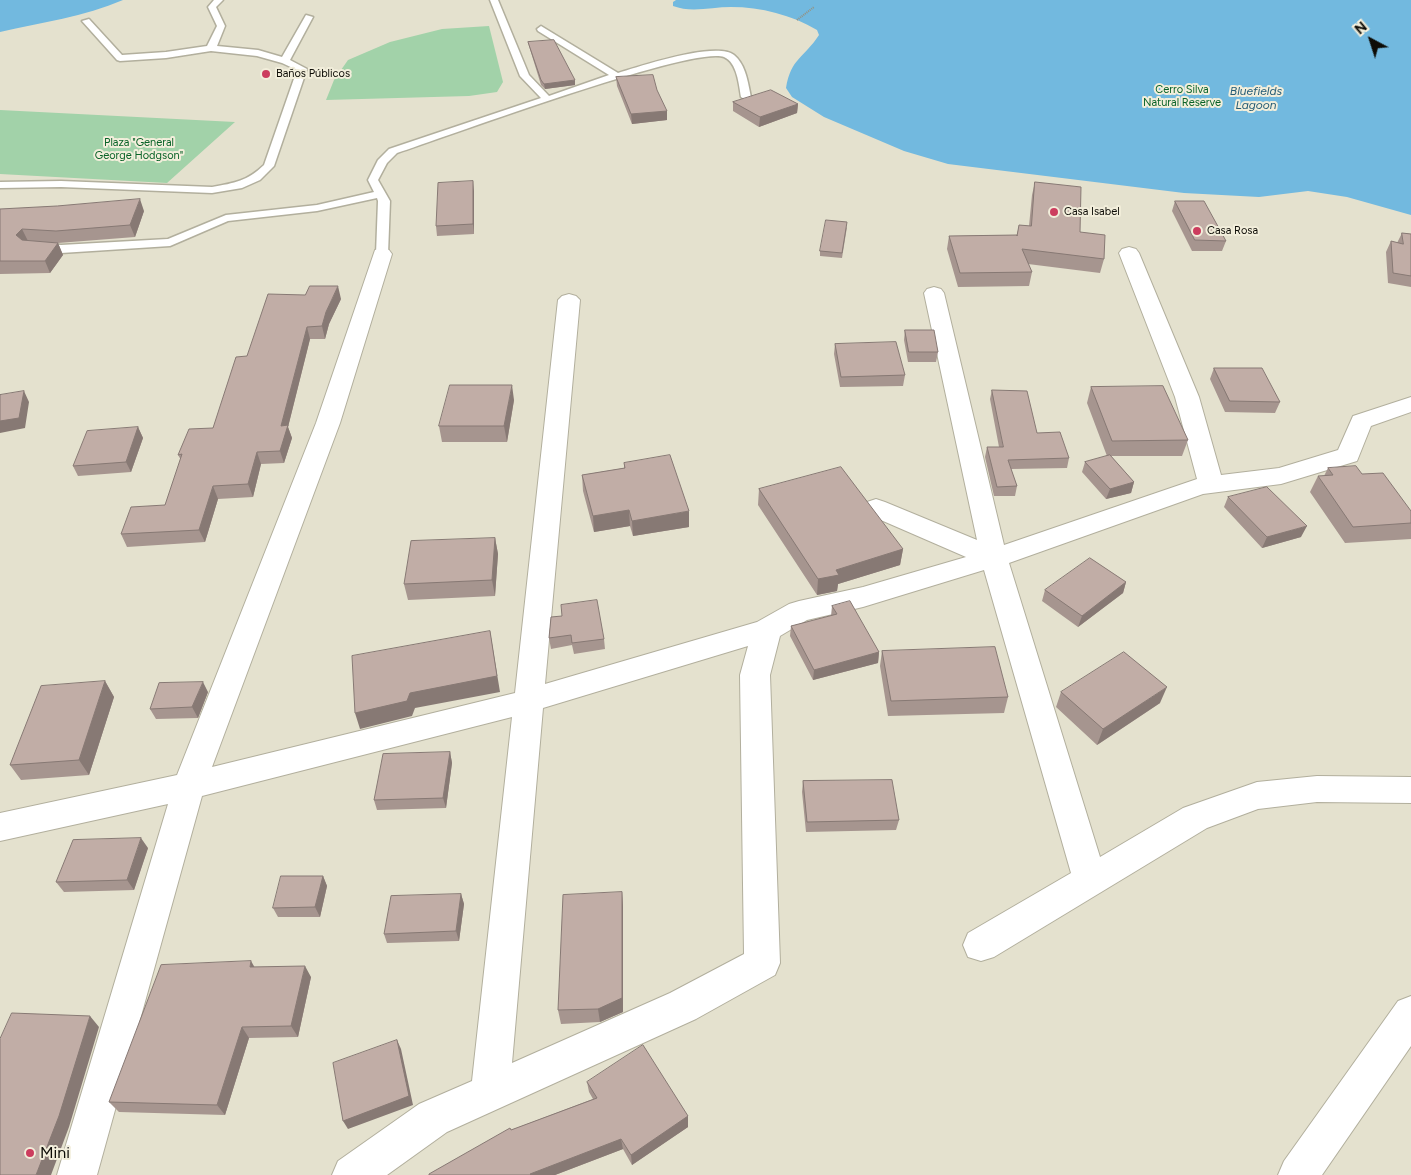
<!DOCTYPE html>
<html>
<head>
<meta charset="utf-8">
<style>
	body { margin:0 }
	#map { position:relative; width:1411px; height:1175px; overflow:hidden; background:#e4e1ce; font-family:Figtree,sans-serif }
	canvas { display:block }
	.north { position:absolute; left:1346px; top:15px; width:50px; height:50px; -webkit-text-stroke:4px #f2eedb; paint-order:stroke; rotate:320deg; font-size:14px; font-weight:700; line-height:20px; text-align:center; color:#0d0c06 }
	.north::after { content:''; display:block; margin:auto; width:18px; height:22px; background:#0d0c06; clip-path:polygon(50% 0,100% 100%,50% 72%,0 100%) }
</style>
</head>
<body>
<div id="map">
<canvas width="1411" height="1175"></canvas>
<div class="north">N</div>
</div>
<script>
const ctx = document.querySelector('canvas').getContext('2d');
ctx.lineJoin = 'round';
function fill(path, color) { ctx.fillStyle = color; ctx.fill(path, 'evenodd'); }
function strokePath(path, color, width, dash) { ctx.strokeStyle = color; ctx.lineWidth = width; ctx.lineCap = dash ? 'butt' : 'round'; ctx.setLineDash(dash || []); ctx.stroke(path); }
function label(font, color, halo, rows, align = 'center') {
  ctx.font = font + ' Figtree,sans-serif'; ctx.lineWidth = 4; ctx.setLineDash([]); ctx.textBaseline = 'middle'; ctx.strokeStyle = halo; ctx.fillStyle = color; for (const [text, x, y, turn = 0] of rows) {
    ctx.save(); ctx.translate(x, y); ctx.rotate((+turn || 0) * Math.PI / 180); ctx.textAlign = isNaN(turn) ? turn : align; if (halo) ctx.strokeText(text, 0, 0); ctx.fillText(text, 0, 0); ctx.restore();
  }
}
const green = new Path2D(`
	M489,26L503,82L497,92L469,96L326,100L334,80L348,60L390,42L442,29Z
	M0,110L235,122L167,183L0,174Z`);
const water = new Path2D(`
	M0,0H123C84,17 42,22 0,32Z
	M676,0H1411V215L1347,197L1308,191L1259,197L1184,193L948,164L904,151L824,117L792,97L786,88C791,58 804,58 819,35L817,30C792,15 761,7 731,7C712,7 691,13 673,6V2Z`);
const path = new Path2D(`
	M797,20L814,7`);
const service = new Path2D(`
	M214,0H223L216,7L225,26L217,46L258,50L282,57L306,15L313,17L290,60L307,69L274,166L260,180L242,188L212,193L61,187L0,188V182L61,181L212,187C235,183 247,181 264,165L297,70L282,63L257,56L211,51L166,58L120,61L117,60L82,21L89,19L122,55L166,52L207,46L217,26L208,7Z
	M490,0H498L529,75L549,96L609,75L538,31L537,29L541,26L618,73C641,66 716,41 734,55C746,65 748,83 751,97L746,100L741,97C739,85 737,62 724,57C693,45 443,138 397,153L387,163L378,180L390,201L388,254L382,258L376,254L378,201L377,198L317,211L228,221L170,246L61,253L39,251L33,247L39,243L61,245L168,239L226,215L317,205L374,192L368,180L378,160L389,149L541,98L520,76Z`);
const minor = new Path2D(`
	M1129,247L1136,249L1139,253L1199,397L1221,475L1279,468L1338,450L1353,416L1411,397V412L1371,426L1357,461L1281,484L1203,494L1009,563L1100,857L1183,808L1257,782L1317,776L1411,777V803L1317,802L1258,809L1207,828L994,957L981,961L968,957L963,945L968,933L1071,873L984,570L863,607L807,620L780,636L770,675L780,963L775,975L696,1019L447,1132L387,1175H332L338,1161L419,1104L472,1081L512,717L202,796L97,1175H57L168,804L0,841V813L177,775L316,423L375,250L382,248L389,250L392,254L340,423L212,767L515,693L558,300L562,296L569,294L576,296L580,300L545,684L757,622L789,604L799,601L863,587L966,557L867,514L863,508L867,502L876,499L885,502L977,540L924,293L927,289L934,287L941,289L944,293L1004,545L1197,479L1175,397L1119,253L1122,249ZM748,646L740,675L744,954L670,993L512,1063L543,708Z
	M1411,996V1046L1322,1175H1278L1284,1161L1398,1001Z`);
const wall = new Path2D(`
	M528,42L575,85L545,89L541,85L529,46Z
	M616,77L667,111V120L632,124L617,86Z
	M733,102L798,104L797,113L759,127L733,111Z
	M1035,182L1104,259L1100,273L1028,264L1032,272L1029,286L958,287L947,249L949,236L1017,235L1019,225L1029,226L1032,195Z
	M474,191V234L437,236L436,226Z
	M1175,201L1226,241L1222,251H1192L1172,211Z
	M0,209L144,211L135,237L58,243L63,255L50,273L0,274Z
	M847,227L842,258L820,256V251Z
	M1402,233L1411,234V288V287L1388,283L1386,252L1391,241L1397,243Z
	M341,299L329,324L325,339H310L288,427L292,438L284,463L261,464L253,497L218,499L205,542L127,547L121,534L165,505L181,460L178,455L213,428L247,356Z
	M905,330L938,352L936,362H908L904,340Z
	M835,344L905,375L903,386L840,387L834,354Z
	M1214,368L1280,402L1275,413L1225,412L1210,379Z
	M1091,387L1188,440L1182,456H1111L1134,482L1131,493L1106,499L1082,472L1085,462L1107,456L1087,403Z
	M992,390L1037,433L1069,458L1067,468L1011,469L1017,486L1015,496H994L985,457L987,447H999L990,399Z
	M514,400L507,442H442L439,426Z
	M138,427L143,438L131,472L78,476L73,466Z
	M624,463L689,527L633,536L630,526L594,532L583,491L582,475L624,468Z
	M1328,468L1362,474L1411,511V539L1345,543L1310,492L1318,476H1324Z
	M759,489L903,549L900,565L838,584L837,591L817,595L758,505Z
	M1228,497L1301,537L1262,548L1224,507Z
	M495,538L498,554L495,596L408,600L404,584Z
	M1126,582L1123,593L1078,627L1042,601L1045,590Z
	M832,606L879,652L878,663L813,680L790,636L791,626L831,616Z
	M551,617L604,639L605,649L574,654L572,645L551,649L549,638Z
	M882,651L1008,697L1004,713L888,716L880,666Z
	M105,681L114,697L89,775L21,780L10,765Z
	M208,692L198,718L156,719L150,709Z
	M1061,692L1160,703L1097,745L1056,707Z
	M450,752L452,763L446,808L377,810L374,800Z
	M803,781L899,820L896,830L806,832L802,792Z
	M148,848L134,890L64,892L56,882Z
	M323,876L327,886L320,917H278L273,908Z
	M622,892L623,907V1012L600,1022L561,1024L558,1010Z
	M461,894L464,904L459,941L387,943L384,934Z
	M255,967L311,977L298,1037L249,1038L225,1115L119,1112L109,1102Z
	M587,1082L688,1116V1127L632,1165L623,1149L555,1175H429L511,1130L593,1099L589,1092Z`);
const shadedWall = new Path2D(`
	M575,80V85L545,89L544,84Z
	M798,104L797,113L759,127L760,117Z
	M667,111V120L632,124L631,114Z
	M473,181L474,191V234L473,224Z
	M140,199L144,211L135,237L130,225Z
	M22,229L28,241L21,248L16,235Z
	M58,243L63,255L50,273L45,261Z
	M338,286L341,299L329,324L325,339L322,326L326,312Z
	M307,327L310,339L288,427L292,438L284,463L280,451L281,426Z
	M512,385L514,400L507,442L504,426Z
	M24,391L29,402L25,428L0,433V421Z
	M138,427L143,438L131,472L126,462Z
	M257,452L261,464L253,497L248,484Z
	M1134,482L1131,493L1106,499L1110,489Z
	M213,486L218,499L205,542L199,530Z
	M629,510L630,526L594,532L593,516Z
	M689,511V527L633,536L632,521Z
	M1307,526L1301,537L1262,548L1267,537Z
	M495,538L498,554L495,596L492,580Z
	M903,549L900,565L838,584L837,591L817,595L818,579L836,570Z
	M1126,582L1123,593L1078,627L1082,616Z
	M490,631L500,692L415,708L412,716L360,729L355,713L410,693Z
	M879,652L878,663L813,680L814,670Z
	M105,681L114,697L89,775L79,760Z
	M203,682L208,692L198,718L192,707Z
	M1167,687L1160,703L1097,745L1103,729Z
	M450,752L452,763L446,808L443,798Z
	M141,838L148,848L134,890L127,880Z
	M323,876L327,886L320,917L315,907Z
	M622,892L623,907V1012L600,1022L598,1009Z
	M461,894L464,904L459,941L456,931Z
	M251,961L258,973L250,967Z
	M305,966L311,977L298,1037L291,1026Z
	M90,1016L99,1027L69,1127L51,1175H36Z
	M242,1027L249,1038L225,1115L217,1105Z
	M397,1040L401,1049L413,1105L348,1129L343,1121Z
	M688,1116V1127L632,1165L631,1155Z
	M621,1139L623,1149L555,1175H530V1174Z`);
const building = new Path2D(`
	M554,40L575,80L544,84L541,80L528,42Z
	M653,75L657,90L667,111L631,114L616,77Z
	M771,90L798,104L760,117L733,102Z
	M473,181V224L436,226L438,183Z
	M1035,182L1081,187L1080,232L1105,235L1104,259L1022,249L1032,272L960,273L949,236L1017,235V236L1019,225L1031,226Z
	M140,199L130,225L56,231L22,229L16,235L22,240L58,243L45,261H0V209L57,206Z
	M1175,201H1204L1226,241L1195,240Z
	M826,220L847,222L842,253L820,251Z
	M1402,233L1411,234V276L1393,273L1391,241L1403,244Z
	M310,286H338L326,312L322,326L307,327L281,426L288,425L280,451L257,452L248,484L213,486L199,530L121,534L131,507L165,505L182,454L178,455L189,429L213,428L236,357L247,356L268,294L305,295Z
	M905,330H934L938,352H909Z
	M896,342L905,375L841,377L835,344Z
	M1214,368H1262L1280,402L1230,401Z
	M450,385H512L504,426H439Z
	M1163,386L1188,440L1112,441L1091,387Z
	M992,390L1027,391L1037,433L1060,432L1069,458L1008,460L1017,486L997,487L987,447H1003Z
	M24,391L19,418L0,421V395Z
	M138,427L126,462L73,466L87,431Z
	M670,455L689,511L632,521L629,510L593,516L582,475L625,468L624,463Z
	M1110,455L1134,482L1110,489L1085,462Z
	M1356,466L1362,474L1383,473L1411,511V523L1353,527L1318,476L1333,475L1328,468Z
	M841,467L903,549L836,570L839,575L818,579L759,489Z
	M1267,487L1307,526L1267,537L1228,497Z
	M495,538L492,580L404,584L411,541Z
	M1090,558L1126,582L1082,616L1045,590Z
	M597,600L604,639L572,643L571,635L549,638L551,617L562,616L561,605Z
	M850,601L879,652L814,670L791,626L837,614L832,606Z
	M490,631L497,676L410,693L407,701L355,713L352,656Z
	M995,647L1008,697L891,701L882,651Z
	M1124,652L1167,687L1103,729L1061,692Z
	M105,681L79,760L10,765L41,686Z
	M203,682L192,707L150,709L159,683Z
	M450,752L443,798L374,800L383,754Z
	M892,780L899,820L807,822L803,781Z
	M141,838L127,880L56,882L73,840Z
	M281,876H323L315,907L273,908Z
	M622,892V998L598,1009L558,1010L563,895Z
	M461,894L456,931L384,934L391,896Z
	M251,961L250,967L305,966L291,1026L242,1027L217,1105L109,1102L161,965Z
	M12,1013L90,1016L59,1116L36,1175H0V1039Z
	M397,1040L409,1096L343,1121L333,1063Z
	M643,1045L688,1116L631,1155L621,1139L530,1174L531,1175H429V1174L510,1128L511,1130L597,1098L587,1082Z`);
const markers = [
	[266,74,5,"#cc3d5e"],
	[1054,212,5,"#cc3d5e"],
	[1197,231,5,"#cc3d5e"],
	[30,1153,5,"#cc3d5e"]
];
const farPoinames = [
	["Baños Públicos",276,74],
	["Casa Isabel",1064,212],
	["Casa Rosa",1207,231]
];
const farParknames = [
	["Cerro Silva",1182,90],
	["Natural Reserve",1182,103],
	["Plaza \"General",139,143],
	["George Hodgson\"",139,156]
];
const farWaternames = [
	["Bluefields",1256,91],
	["Lagoon",1256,105]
];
const nearPoinames = [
	["Mini",40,1153]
];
fill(green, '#a2d2a9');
fill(water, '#72b9df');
strokePath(service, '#b2af9d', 3);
strokePath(minor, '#b2af9d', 2);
strokePath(path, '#949283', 2, [1, 1]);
fill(service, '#fff');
fill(minor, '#fff');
fill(wall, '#a6958f');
fill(shadedWall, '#877974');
fill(building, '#c1ada6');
strokePath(building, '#877974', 1);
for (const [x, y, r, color] of markers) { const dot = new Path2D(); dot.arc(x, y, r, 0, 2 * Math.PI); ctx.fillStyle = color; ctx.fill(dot); strokePath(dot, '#f2eedb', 2); }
label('11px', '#0d0c06', '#f2eedb', farPoinames, 'left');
label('11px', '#096328', '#f2eedb', farParknames);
label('italic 12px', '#245b75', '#f2eedb', farWaternames);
label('16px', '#0d0c06', '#f2eedb', nearPoinames, 'left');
</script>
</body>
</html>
